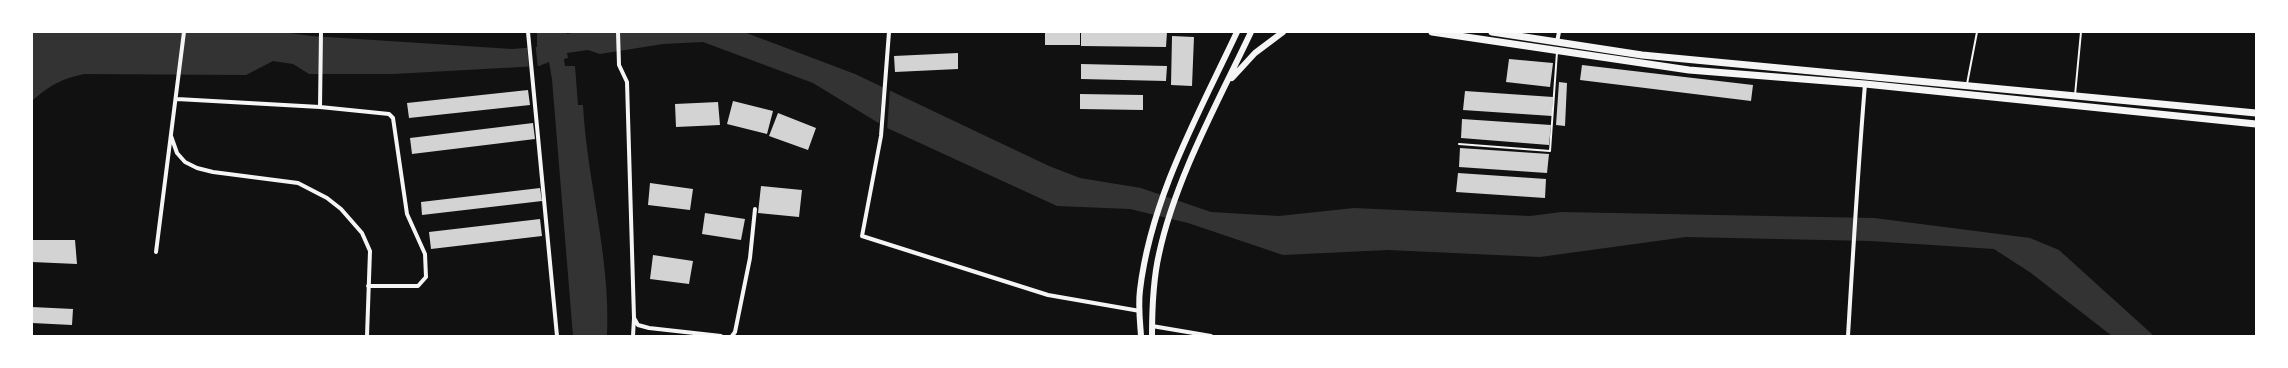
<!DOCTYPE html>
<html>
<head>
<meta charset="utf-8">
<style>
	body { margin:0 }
	#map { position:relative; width:2288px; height:368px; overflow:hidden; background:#111; font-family:"Open Sans",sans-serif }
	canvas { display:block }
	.frame { position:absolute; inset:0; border:33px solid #fff; pointer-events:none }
</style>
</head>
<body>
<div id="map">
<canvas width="2288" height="368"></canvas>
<div class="frame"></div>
</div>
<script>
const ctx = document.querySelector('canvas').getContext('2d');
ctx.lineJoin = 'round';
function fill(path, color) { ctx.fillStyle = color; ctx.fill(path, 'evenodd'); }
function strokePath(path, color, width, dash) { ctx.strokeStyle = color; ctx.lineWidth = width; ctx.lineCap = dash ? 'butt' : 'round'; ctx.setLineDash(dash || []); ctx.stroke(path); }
const water = new Path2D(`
	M32,32H282L312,36L512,49L537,47V32H566L567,34L575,32H744L855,74L1049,166L1080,178L1141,188L1211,212L1279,216L1354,208L1530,216L1561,212L1874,218L2030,238L2059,250L2154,336H2112L2031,273L1994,249L1870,241L1686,237L1540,257L1388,250L1283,255L1188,223L1130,209L1057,206L885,127L813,83L703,42L663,44L600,54L588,50L567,53L568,58L564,59L565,66H575L578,105H583C587,182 611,258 607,336H573L552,79L549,62L539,66L393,74H309L293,64L273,61L246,75L84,74C61,79 50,85 32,101Z`);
const pier = new Path2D(`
	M535,42L538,68H529L527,46L535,45Z
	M883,86L890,89L887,131L879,126Z`);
const building = new Path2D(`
	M1081,32H1167L1166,47L1081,46Z
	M1045,33H1080V45H1045Z
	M1172,36L1194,37L1192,86L1171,85Z
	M958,53V69L895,72L894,56Z
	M1509,59L1553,63L1550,87L1506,82Z
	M1081,64L1167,66L1166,81L1081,79Z
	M1582,65L1753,85L1751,101L1580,80Z
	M1559,82L1567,83L1565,126L1556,125Z
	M528,90L530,105L409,118L407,103Z
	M1465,91L1553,97L1552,116L1463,110Z
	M1080,94L1143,95V110L1080,109Z
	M733,101L773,111L767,134L727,124Z
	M718,102L720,125L676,127L675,104Z
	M778,113L816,128L808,150L769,136Z
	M1462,119L1551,125L1549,145L1461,138Z
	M533,123L535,139L412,154L410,138Z
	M1460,148L1549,154L1547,173L1459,167Z
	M1458,173L1546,179L1545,198L1456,192Z
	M650,183L693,189L690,210L648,205Z
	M761,186L802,190L799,217L758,213Z
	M540,188L542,201L422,215L421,202Z
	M705,213L745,219L741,240L702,234Z
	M540,219L542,236L431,249L429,232Z
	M32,240H75L77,264L32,262Z
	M653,255L693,261L689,284L650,279Z
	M32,307L73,309L72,325L32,323Z`);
const service = new Path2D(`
	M1967,84L1977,32
	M2075,95L2081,32
	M1459,144L1550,151L1557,52`);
const minor = new Path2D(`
	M528,32L557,336
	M618,32L619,65L627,82L634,318L638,325L649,328L721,336
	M889,32L881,136L862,236L1048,295L1140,311
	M1557,42L1559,32
	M177,99L320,107L389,114L393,118L407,214L425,254L426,277L418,286H368
	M320,107L321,32
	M171,136L177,153L185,162L197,168L213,172L298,183L327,198L341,209L362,233L370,251L367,336
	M156,252L184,32
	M1152,326L1211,336
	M633,336L634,318
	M732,336L735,332L750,258L755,209
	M1848,336C1853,252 1858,168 1865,84`);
const secondary = new Path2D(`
	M1232,78L1255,53L1283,32
	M1141,336C1140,321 1138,305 1140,290C1151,198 1198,115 1237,32
	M1152,336C1152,310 1153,280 1159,254C1175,179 1218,102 1251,32`);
const primary = new Path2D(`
	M1432,32L1689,70L1865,84L2256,124
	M1492,32L1642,55L2256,113`);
fill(water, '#333');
fill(pier, '#111');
fill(building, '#d3d3d3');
strokePath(service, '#f5f5f5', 2);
strokePath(minor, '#f5f5f5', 4);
strokePath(secondary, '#f5f5f5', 6);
strokePath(primary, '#f5f5f5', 7);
</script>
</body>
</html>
